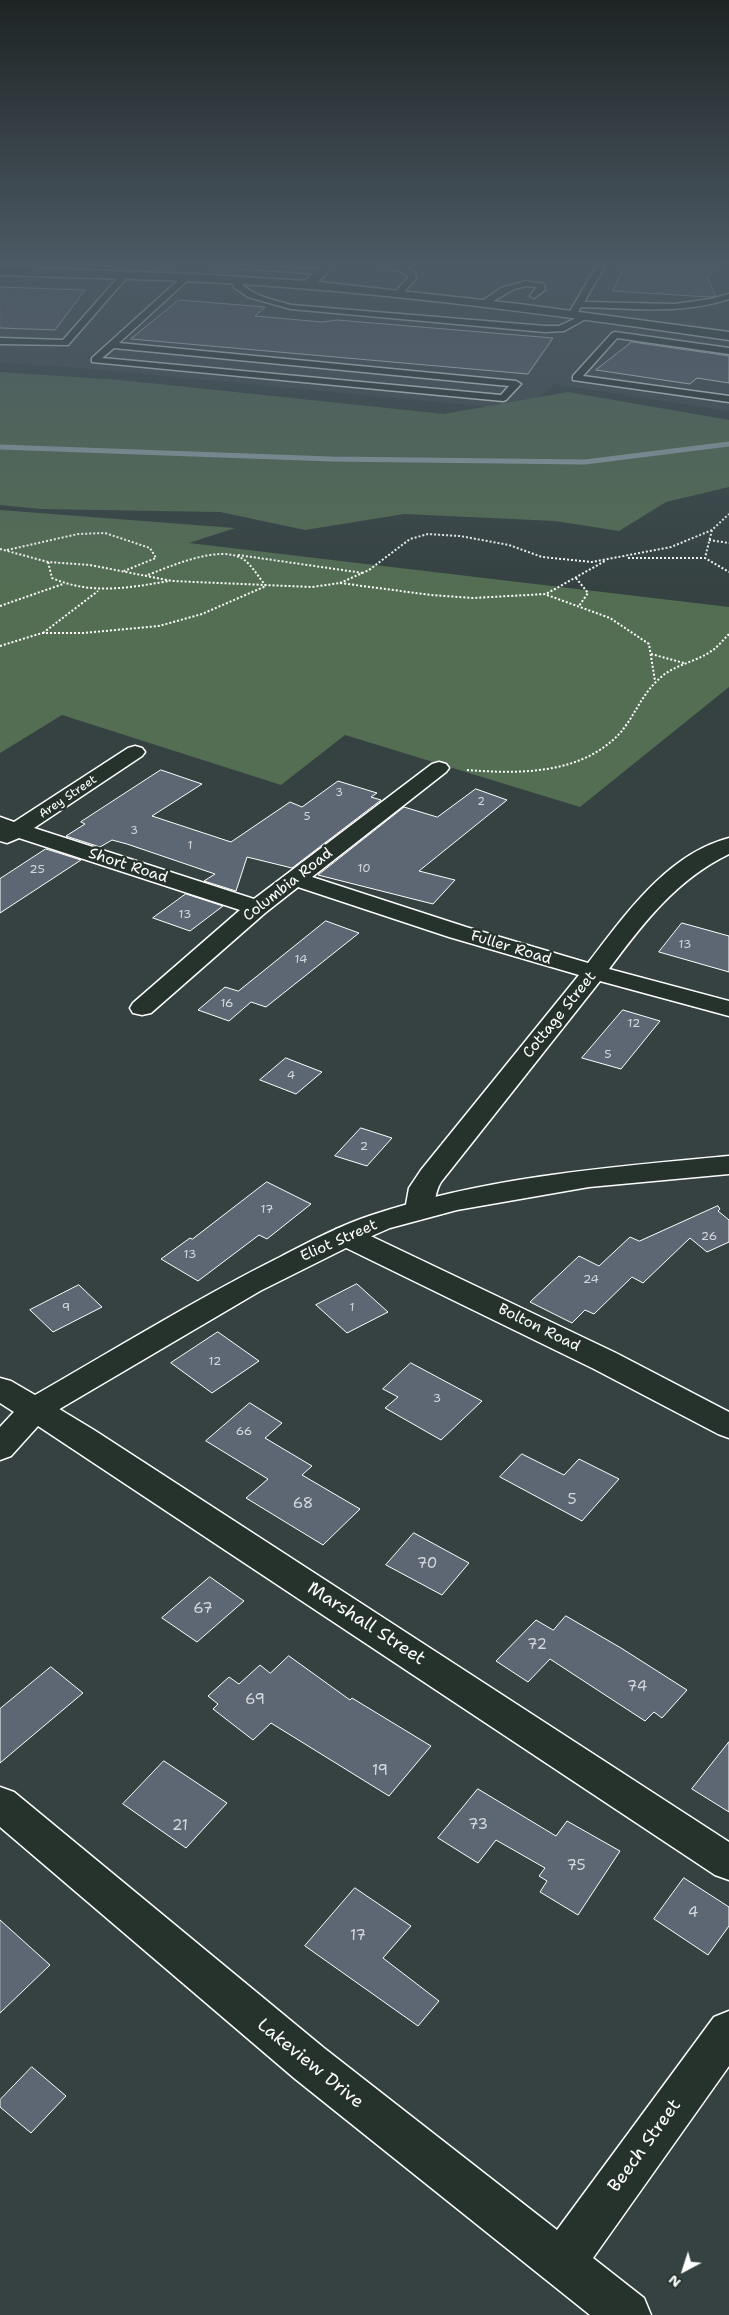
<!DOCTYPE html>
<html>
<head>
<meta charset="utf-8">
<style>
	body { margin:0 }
	#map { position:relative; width:729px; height:2315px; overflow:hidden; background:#364242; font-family:"Shantell Sans",sans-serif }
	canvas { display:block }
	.north { position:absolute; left:659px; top:2245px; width:50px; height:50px; -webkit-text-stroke:4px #26332d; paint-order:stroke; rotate:220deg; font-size:14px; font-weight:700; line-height:20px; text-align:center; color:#fff }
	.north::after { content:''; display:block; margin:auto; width:18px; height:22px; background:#fff; clip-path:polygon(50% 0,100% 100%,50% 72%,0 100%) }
</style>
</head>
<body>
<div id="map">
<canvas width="729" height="2315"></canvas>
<div class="north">N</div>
</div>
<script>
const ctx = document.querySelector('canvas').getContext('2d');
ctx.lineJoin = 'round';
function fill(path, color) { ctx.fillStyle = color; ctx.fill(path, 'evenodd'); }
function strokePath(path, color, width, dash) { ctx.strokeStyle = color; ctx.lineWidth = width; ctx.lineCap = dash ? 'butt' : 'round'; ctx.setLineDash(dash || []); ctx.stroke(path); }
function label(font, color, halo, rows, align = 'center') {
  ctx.font = font + ' "Shantell Sans",sans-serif'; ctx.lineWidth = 5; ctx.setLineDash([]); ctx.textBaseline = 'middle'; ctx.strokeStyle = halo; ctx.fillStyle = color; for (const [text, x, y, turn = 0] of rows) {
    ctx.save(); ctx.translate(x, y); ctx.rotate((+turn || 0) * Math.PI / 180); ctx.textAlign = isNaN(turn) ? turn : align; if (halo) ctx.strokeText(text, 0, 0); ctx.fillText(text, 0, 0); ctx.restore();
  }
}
const built = new Path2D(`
	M0,264H729V411L555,384L522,410L69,367L0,363Z`);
const green = new Path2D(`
	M0,372L121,380L444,414L568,392L729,420V487L666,502L619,531L555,521L404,514L305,530L220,512L41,509L0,505Z
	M0,510L235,528L189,543L729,607V687L580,807L345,735L281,785L62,715L0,753Z`);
const stream = new Path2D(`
	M0,447L331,459L585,462L729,444`);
const building = new Path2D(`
	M626,264H714L708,280L716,296L709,297L613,291Z
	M0,287L85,290L55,330L0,328Z
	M179,300L265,307L255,316L322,322L337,320L553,338L528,374L131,339Z
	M632,342L729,356V383L697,378L690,384L596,370Z
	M161,770L202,784L152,816L231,842L290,802L302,807L338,781L377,793L371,797L381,800L292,868L247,857L236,891L204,881L215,874L127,844L112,840L100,847L66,836L85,824L81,822Z
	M476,789L507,800L419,871L455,880L433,904L318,875L404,807L437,817Z
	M46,849L81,860L0,913V879Z
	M186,894L223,906L190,931L153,918Z
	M326,921L359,933L266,1007L251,1002L229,1021L198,1010L225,987L238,991Z
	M682,923L729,936V972L659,952Z
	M623,1010L660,1021L621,1069L582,1058Z
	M286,1058L322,1072L296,1094L260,1080Z
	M361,1128L392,1138L367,1166L335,1156Z
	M267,1182L311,1204L267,1239L259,1235L198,1281L161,1259L190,1238L192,1239Z
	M718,1206L720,1209L718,1211L729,1220V1242L707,1252L690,1238L643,1283L632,1277L594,1314L585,1310L572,1323L530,1302L579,1256L599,1266L630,1237L639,1241Z
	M357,1284L388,1312L347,1333L316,1305Z
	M79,1285L102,1307L53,1332L30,1310Z
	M218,1332L259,1361L212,1393L171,1363Z
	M411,1363L482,1401L441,1440L385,1408L398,1397L383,1389Z
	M250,1403L282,1423L265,1438L312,1466L302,1475L360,1509L323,1545L246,1498L268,1479L206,1441Z
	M522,1454L564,1475L579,1459L619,1479L582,1521L500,1477Z
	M414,1533L469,1563L442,1595L386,1565Z
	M210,1577L244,1601L197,1642L162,1618Z
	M566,1616L621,1648L687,1690L662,1718L654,1712L645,1721L550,1659L528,1682L496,1661L536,1620L553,1630Z
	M289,1656L350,1700L352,1698L431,1746L389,1796L271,1723L253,1740L213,1709L218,1704L208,1696L229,1677L239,1684L260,1665L270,1673Z
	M51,1667L83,1693L0,1763V1709Z
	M729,1742V1812L692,1789Z
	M164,1761L227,1803L186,1848L123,1804Z
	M478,1789L556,1836L567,1821L620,1851L578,1915L540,1892L547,1881L539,1876L545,1868L496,1840L478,1863L438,1838Z
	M684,1878L729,1907V1926L708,1955L654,1919Z
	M355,1888L411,1926L383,1958L439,2001L418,2026L305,1946Z
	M0,1920L50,1965L0,2013Z
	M32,2067L66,2096L31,2133L0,2107V2100Z`);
const path = new Path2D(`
	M712,530L705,558L729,572
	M709,540L729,543
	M0,549L48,562L90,565L172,581L312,587L340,583L431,595L473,598L546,594L605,561
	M7,550L78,534L105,533L150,548L156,558L124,571
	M238,555L363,573
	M628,558H705
	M48,562L52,578C91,595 128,588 169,581
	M576,578L588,593L579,606
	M340,583L369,570L410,539L428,534L460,536L509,545L542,557L592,562L671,547L712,530L729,514
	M547,595L610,618L649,644L655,681
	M0,606L63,584
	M43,633L98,591
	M0,646L42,633H83L159,626L202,614L266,586C259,578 252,565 243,559C219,544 169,567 145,576
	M651,654L684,663
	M467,770C520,774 582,775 621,732C635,715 642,694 659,679C673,665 693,663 710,652C717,648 723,640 729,634`);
const lane = new Path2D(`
	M210,264L321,270L325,272L321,274L214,266Z
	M377,264C391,264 403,265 415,273L416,279L401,295H395L394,293L408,278V276L402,272Z
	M598,264H606L584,302L675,304L711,299L729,294V299C681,315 631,308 581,307L576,315H570L569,313Z
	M122,273L129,275L68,345L0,344V338L63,340Z
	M183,276L190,278L119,343L516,381L521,384L506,400L503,401L92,362V358ZM114,348L509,386L501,395L102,358Z
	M231,278H237C249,296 271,299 291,305L545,326H559L587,313L591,316L564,331L545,332L291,309L248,297L235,288L230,280Z
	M526,281L544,284L545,290L534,298L530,296L537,287L526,286L514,289L488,304L481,302L501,288Z
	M615,332L729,348V354L617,338L583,376L729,396V402L573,380V376L612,333Z`);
const street = new Path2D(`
	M323,264H336L318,282L519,304L729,332V340C577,318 425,297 272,286C181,279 91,278 0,275V267L193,274L305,281Z
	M135,746L142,748L145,752L142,756L34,828L254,899L432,764L439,762L446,764L449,768L446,772L312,877L466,927L588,963C625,915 667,854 729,838V854C677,879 643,923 609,969L729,1001V1016L600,981L441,1182C434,1193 436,1206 429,1216L419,1219L409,1216L405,1210L409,1188L421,1170L579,975L449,937L298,887L265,913L151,1013L142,1015L133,1013L130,1008L133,1003L240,910L19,838L7,843L0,841V817L14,822L128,748Z
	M346,1227L356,1229L616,1353L729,1412V1438L718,1434L594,1369L336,1243L332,1236L336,1229Z
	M35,1398L46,1401L94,1430L729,1842V1880L715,1875L38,1426L11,1456L0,1460V1427L24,1401Z
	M0,1787L14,1792L324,2048L557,2230L714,2017L729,2011V2066L593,2258L644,2298L651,2315H590L294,2078L0,1827Z`);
const secondary = new Path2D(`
	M729,1156V1174L589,1187L457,1210L390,1228L356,1243L260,1291L46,1417C27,1423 16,1413 0,1403V1378L11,1381L35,1395C117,1348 198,1298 282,1256C311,1241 341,1225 372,1215C486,1177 609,1167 729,1156Z`);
const farNumbernames = [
	["3",339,793],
	["2",481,802],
	["5",307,817],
	["3",134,831]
];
const farStreetnames = [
	["Arey Street",68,797,-34]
];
const numberNames = [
	["1",190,846],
	["10",364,869],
	["25",37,870],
	["13",185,915],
	["13",685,945],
	["14",301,960],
	["16",227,1004],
	["12",634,1024],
	["5",608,1055],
	["4",291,1076],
	["2",364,1147],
	["17",267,1210],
	["26",709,1237],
	["13",190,1255],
	["24",591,1280],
	["9",66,1308],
	["1",352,1308],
	["12",215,1362],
	["3",437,1399],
	["66",244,1432]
];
const streetNames = [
	["Short Road",128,866,18],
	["Columbia Road",288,885,-38],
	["Fuller Road",511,948,17],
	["Cottage Street",560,1015,-51],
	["Eliot Street",339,1241,-24],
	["Bolton Road",539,1328,26]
];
const nearNumbernames = [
	["5",572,1500],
	["68",303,1504],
	["70",427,1564],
	["67",203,1609],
	["72",537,1645],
	["74",637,1687],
	["69",255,1700],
	["19",380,1771],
	["73",478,1825],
	["21",180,1826],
	["75",576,1866],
	["4",693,1913],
	["17",358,1936]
];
const nearStreetnames = [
	["Marshall Street",366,1624,33],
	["Lakeview Drive",310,2064,39],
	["Beech Street",645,2146,-54]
];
fill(built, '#424d51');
fill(green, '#546e54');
strokePath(stream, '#95a6ac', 5);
fill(building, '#5d6673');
strokePath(building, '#fff', 1);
strokePath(lane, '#fff', 3);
strokePath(street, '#fff', 3);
strokePath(secondary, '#fff', 3);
strokePath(path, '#fff', 2, [2, 2]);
fill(lane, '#26332d');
fill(street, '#26332d');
fill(secondary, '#26332d');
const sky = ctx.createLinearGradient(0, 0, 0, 588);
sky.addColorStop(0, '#1e2424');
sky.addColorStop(0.45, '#4c5a65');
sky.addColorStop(1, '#4c5a6500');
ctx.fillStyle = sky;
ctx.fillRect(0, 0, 729, 588);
label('11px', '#d6d9dc', null, farNumbernames);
label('12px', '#fff', '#26332d', farStreetnames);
label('12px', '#d6d9dc', null, numberNames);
label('15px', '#fff', '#26332d', streetNames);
label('15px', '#d6d9dc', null, nearNumbernames);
label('18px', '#fff', '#26332d', nearStreetnames);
</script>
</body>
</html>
